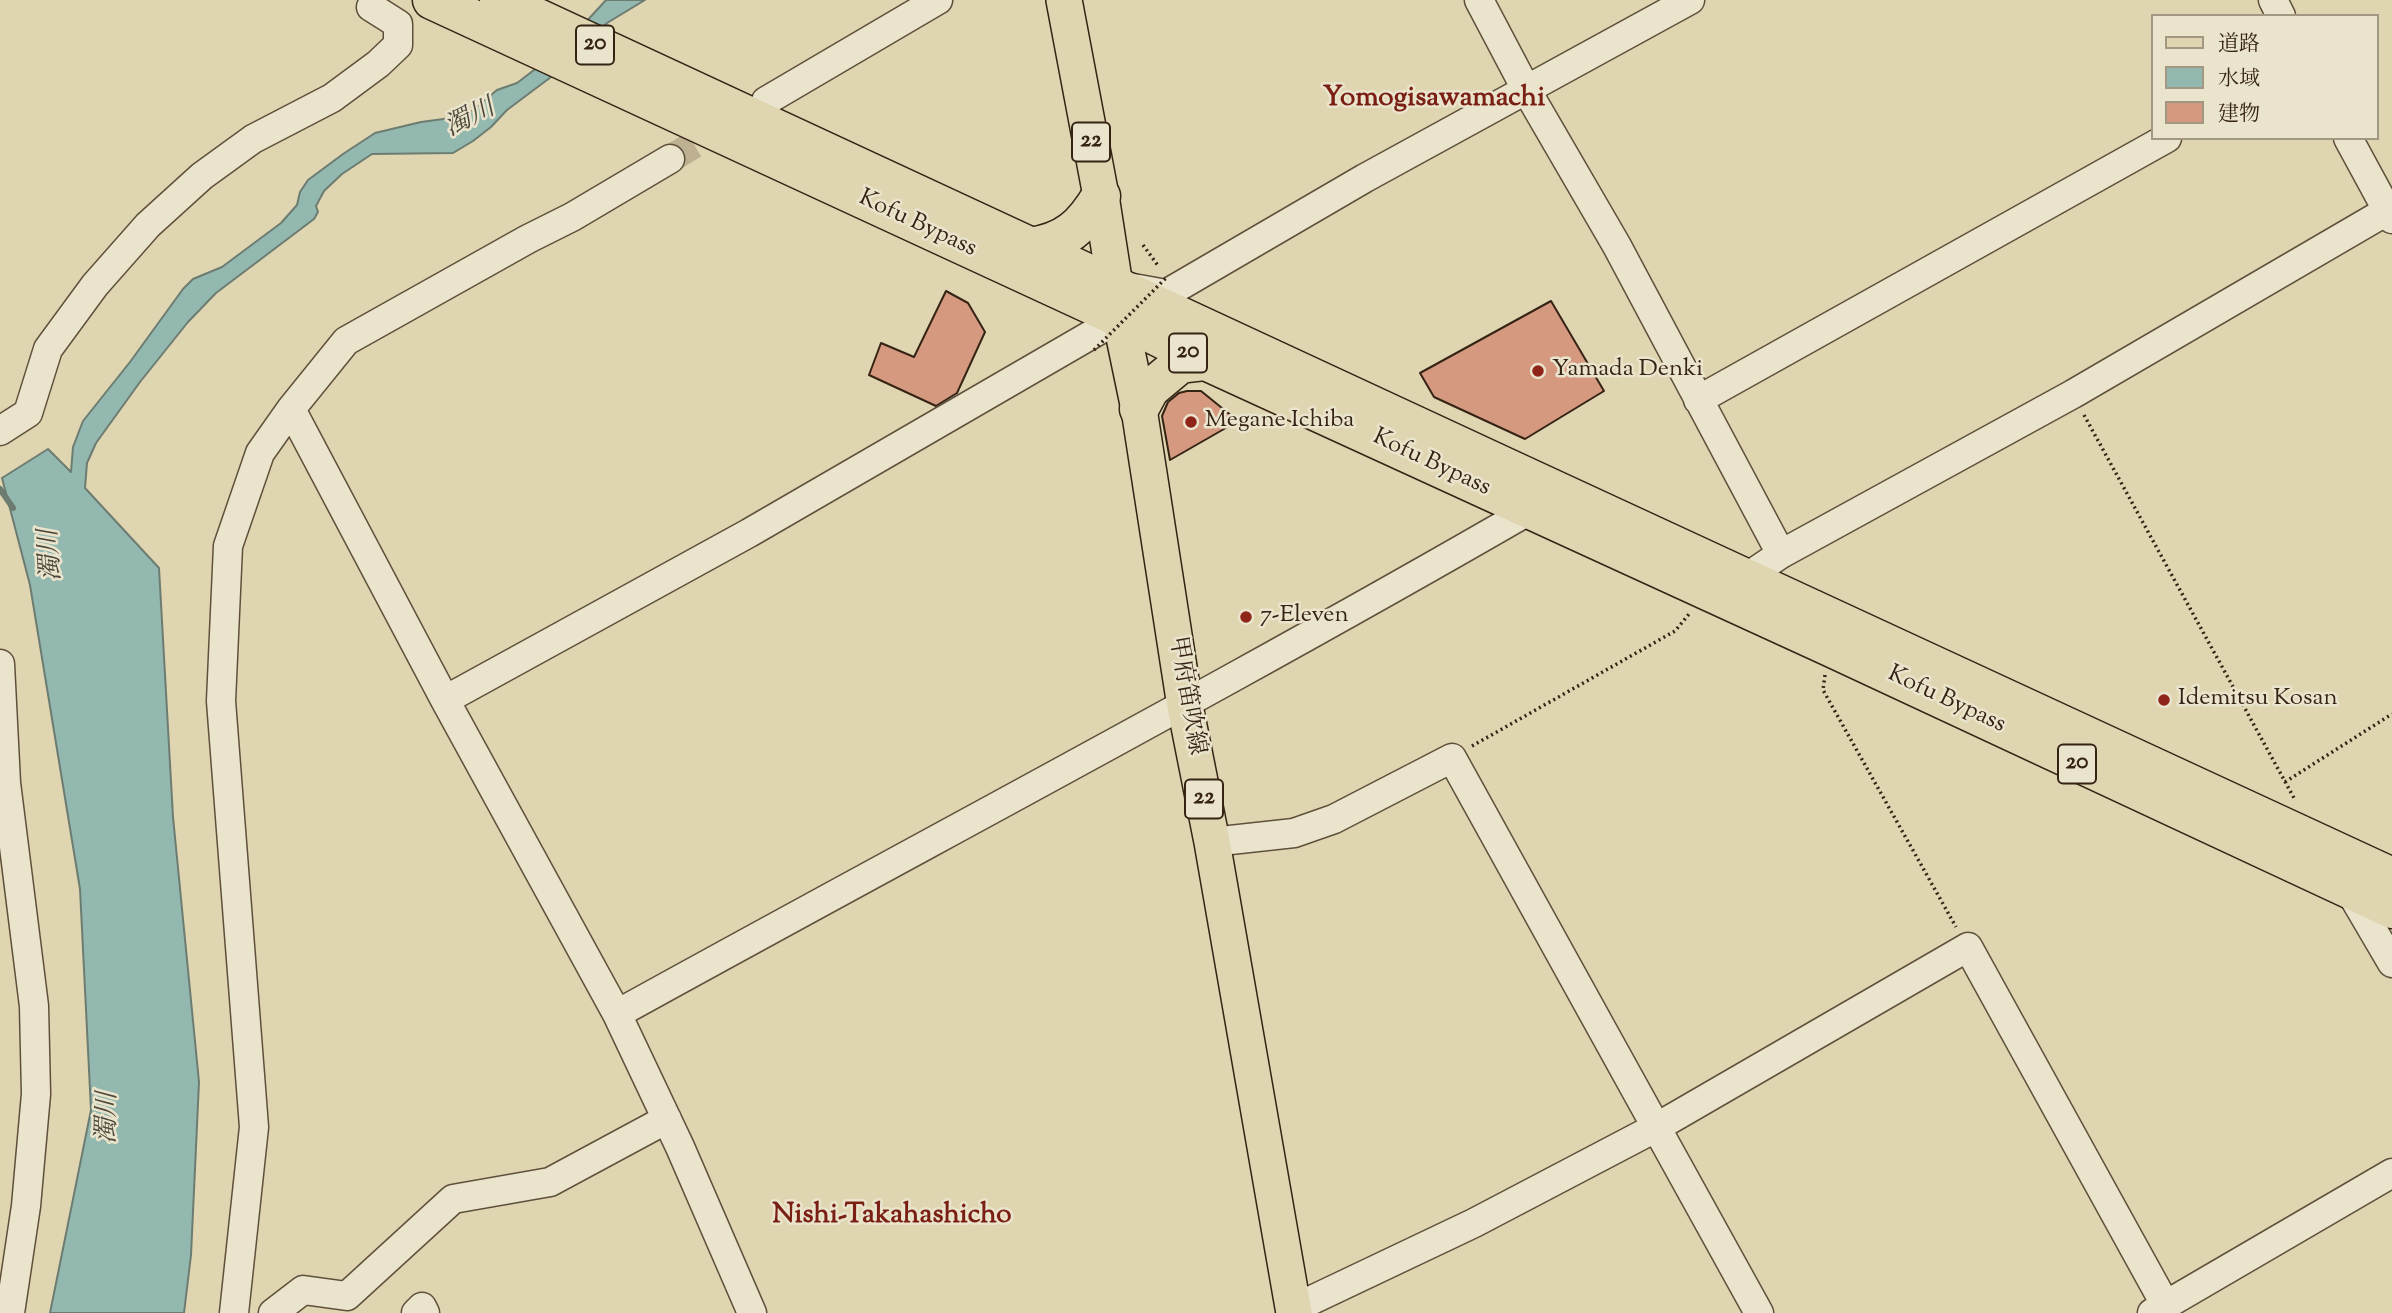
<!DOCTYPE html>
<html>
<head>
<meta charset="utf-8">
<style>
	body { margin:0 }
	#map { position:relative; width:2392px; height:1313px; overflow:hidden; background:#dfd5b1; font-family:"Sorts Mill Goudy","Noto Serif JP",serif }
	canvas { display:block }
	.legend { position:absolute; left:2151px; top:14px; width:228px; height:126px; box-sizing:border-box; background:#eae4cc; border:2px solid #a29782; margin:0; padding:9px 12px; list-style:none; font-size:21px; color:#352314 }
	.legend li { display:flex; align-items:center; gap:14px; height:35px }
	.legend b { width:35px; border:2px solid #a29782 }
</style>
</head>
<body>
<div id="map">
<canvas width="2392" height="1313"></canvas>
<ul class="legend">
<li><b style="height:9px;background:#dfd5b1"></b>道路</li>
<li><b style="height:19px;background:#93b8af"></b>水域</li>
<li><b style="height:19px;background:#d59980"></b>建物</li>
</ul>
</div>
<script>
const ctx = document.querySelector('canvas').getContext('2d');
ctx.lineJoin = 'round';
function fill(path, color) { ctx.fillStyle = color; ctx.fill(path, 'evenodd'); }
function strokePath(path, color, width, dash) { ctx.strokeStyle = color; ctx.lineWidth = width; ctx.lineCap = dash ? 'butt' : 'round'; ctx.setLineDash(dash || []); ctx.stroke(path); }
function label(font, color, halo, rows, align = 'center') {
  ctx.font = font + ' "Sorts Mill Goudy","Noto Serif JP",serif'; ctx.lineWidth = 5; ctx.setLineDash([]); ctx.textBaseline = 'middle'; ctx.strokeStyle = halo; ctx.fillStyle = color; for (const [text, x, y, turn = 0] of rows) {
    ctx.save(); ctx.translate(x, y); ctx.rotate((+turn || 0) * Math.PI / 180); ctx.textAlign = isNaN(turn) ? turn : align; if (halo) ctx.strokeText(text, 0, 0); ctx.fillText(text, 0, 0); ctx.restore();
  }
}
const water = new Path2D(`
	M606,0H645L607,23L555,74L507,110L491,127L473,141L453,153L372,154L342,174L324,191L316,206L318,212L314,219L216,293L188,322L140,382L96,443L87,463L85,488L159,568L173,817L199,1082L191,1255L184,1313H50L91,1110L80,889L30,585L2,478L48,449L71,472L73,447L83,421L130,362L183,289L193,279L222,267L281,223L297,205L300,192L308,180L343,154L375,133L421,122L466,116L497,90L517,83L534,70L584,24Z`);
const stream = new Path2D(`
	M0,489L13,508`);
const building = new Path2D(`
	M946,291L968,303L985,332L957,393L936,406L869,375L881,343L914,357Z
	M1551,301L1604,391L1525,439L1434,397L1420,373Z
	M1187,391H1201L1238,421L1170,460L1162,416L1168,402L1179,393Z`);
const minorTunnel = new Path2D(`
	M670,159L728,124`);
const path = new Path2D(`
	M1143,245L1159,267
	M2084,415L2294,798
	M1825,675L1823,690L1956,927
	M1472,746L1675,631L1689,614
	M2285,782L2392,714`);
const minor = new Path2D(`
	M1479,0L1527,91L1617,246L1781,554
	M2273,0L2281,16
	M766,101L938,0
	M2348,138L2392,219
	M1133,288L1166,294L1365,178L1690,0
	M1698,400L2167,138
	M291,409L445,700L617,1014L680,1147L752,1313
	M0,431L28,413L48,349L95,285L148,225L202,176L253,139L332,98L378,64L398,45V24L371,7
	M1747,577L1781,554L2073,394L2392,208
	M0,664L6,783L34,1006L36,1094L26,1206L10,1313
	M445,700L749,533L1120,318
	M1212,842L1294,833L1334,819L1452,758L1759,1313
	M2348,888L2392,963
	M617,1014C921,846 1229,684 1530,510
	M1293,1309L1474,1223L1657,1127L1968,947L2166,1306
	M234,1313L254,1127L221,701L228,546L260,453L291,409L346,341L528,239L572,217L670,159
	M273,1313L303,1290L347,1296L453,1199L550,1182L667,1119
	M416,1313L422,1307L425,1313
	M2152,1313L2392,1173`);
const major = new Path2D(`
	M1064,0L1101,196L1120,318L1139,409L1185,706L1212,842L1294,1313`);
const highway = new Path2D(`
	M432,0L1120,318L1206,361L1828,646L2392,909
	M499,0C1129,294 1761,585 2392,877
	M1030,247C1066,242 1083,226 1101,196
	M1139,409L1150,389L1180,364L1206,361`);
const pathBridge = new Path2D(`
	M1094,350L1167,277`);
const markers = [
	[1538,371,7,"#8f2418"],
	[1191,422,7,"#8f2418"],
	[1246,617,7,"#8f2418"],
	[2164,700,7,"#8f2418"]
];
const shields = [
	[595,45,38],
	[1091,142,38],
	[1188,353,38],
	[2077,764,38],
	[1204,799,38]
];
const shieldNames = [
	["20",595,45],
	["22",1091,142],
	["20",1188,353],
	["20",2077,764],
	["22",1204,799]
];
const streetNames = [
	["Kofu Bypass",917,225,25],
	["Kofu Bypass",1431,464,25],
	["甲府笛吹線",1185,696,80],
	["Kofu Bypass",1946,701,25]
];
const poiNames = [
	["Yamada Denki",1552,371],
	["Megane Ichiba",1205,422],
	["7-Eleven",1260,617],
	["Idemitsu Kosan",2178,700]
];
const waterNames = [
	["濁川",471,120,-27],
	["濁川",53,555,-94],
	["濁川",110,1118,-89]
];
const quarterNames = [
	["Yomogisawamachi",1434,100],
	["Nishi-Takahashicho",892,1217]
];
fill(water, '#93b8af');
strokePath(water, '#6d7c71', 2);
strokePath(stream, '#6d7c71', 6);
fill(building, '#d59980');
strokePath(building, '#352314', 2);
strokePath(minorTunnel, '#bdb192', 28, [28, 14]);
strokePath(minor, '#60503b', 31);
strokePath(major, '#352314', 38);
strokePath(highway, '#352314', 41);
strokePath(path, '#352314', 3.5, [2, 3.5]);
strokePath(minor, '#eae4cc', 28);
strokePath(major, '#dfd5b1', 35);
strokePath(highway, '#dfd5b1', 38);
strokePath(pathBridge, '#352314', 3.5, [2, 3.5]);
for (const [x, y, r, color] of markers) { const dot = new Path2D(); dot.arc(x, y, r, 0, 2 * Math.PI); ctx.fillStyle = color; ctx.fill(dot); strokePath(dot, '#eae4cc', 2.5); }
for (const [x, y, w] of shields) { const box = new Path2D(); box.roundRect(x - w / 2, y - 19.5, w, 39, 5); ctx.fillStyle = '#eae4cc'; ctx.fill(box); strokePath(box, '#352314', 2); }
label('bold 23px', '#352314', null, shieldNames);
label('24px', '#352314', '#eae4cc', streetNames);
label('24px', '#352314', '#eae4cc', poiNames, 'left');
label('italic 26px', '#4c483b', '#eae4cc', waterNames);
label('bold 28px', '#7a1f14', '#eae4cc', quarterNames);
</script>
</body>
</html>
